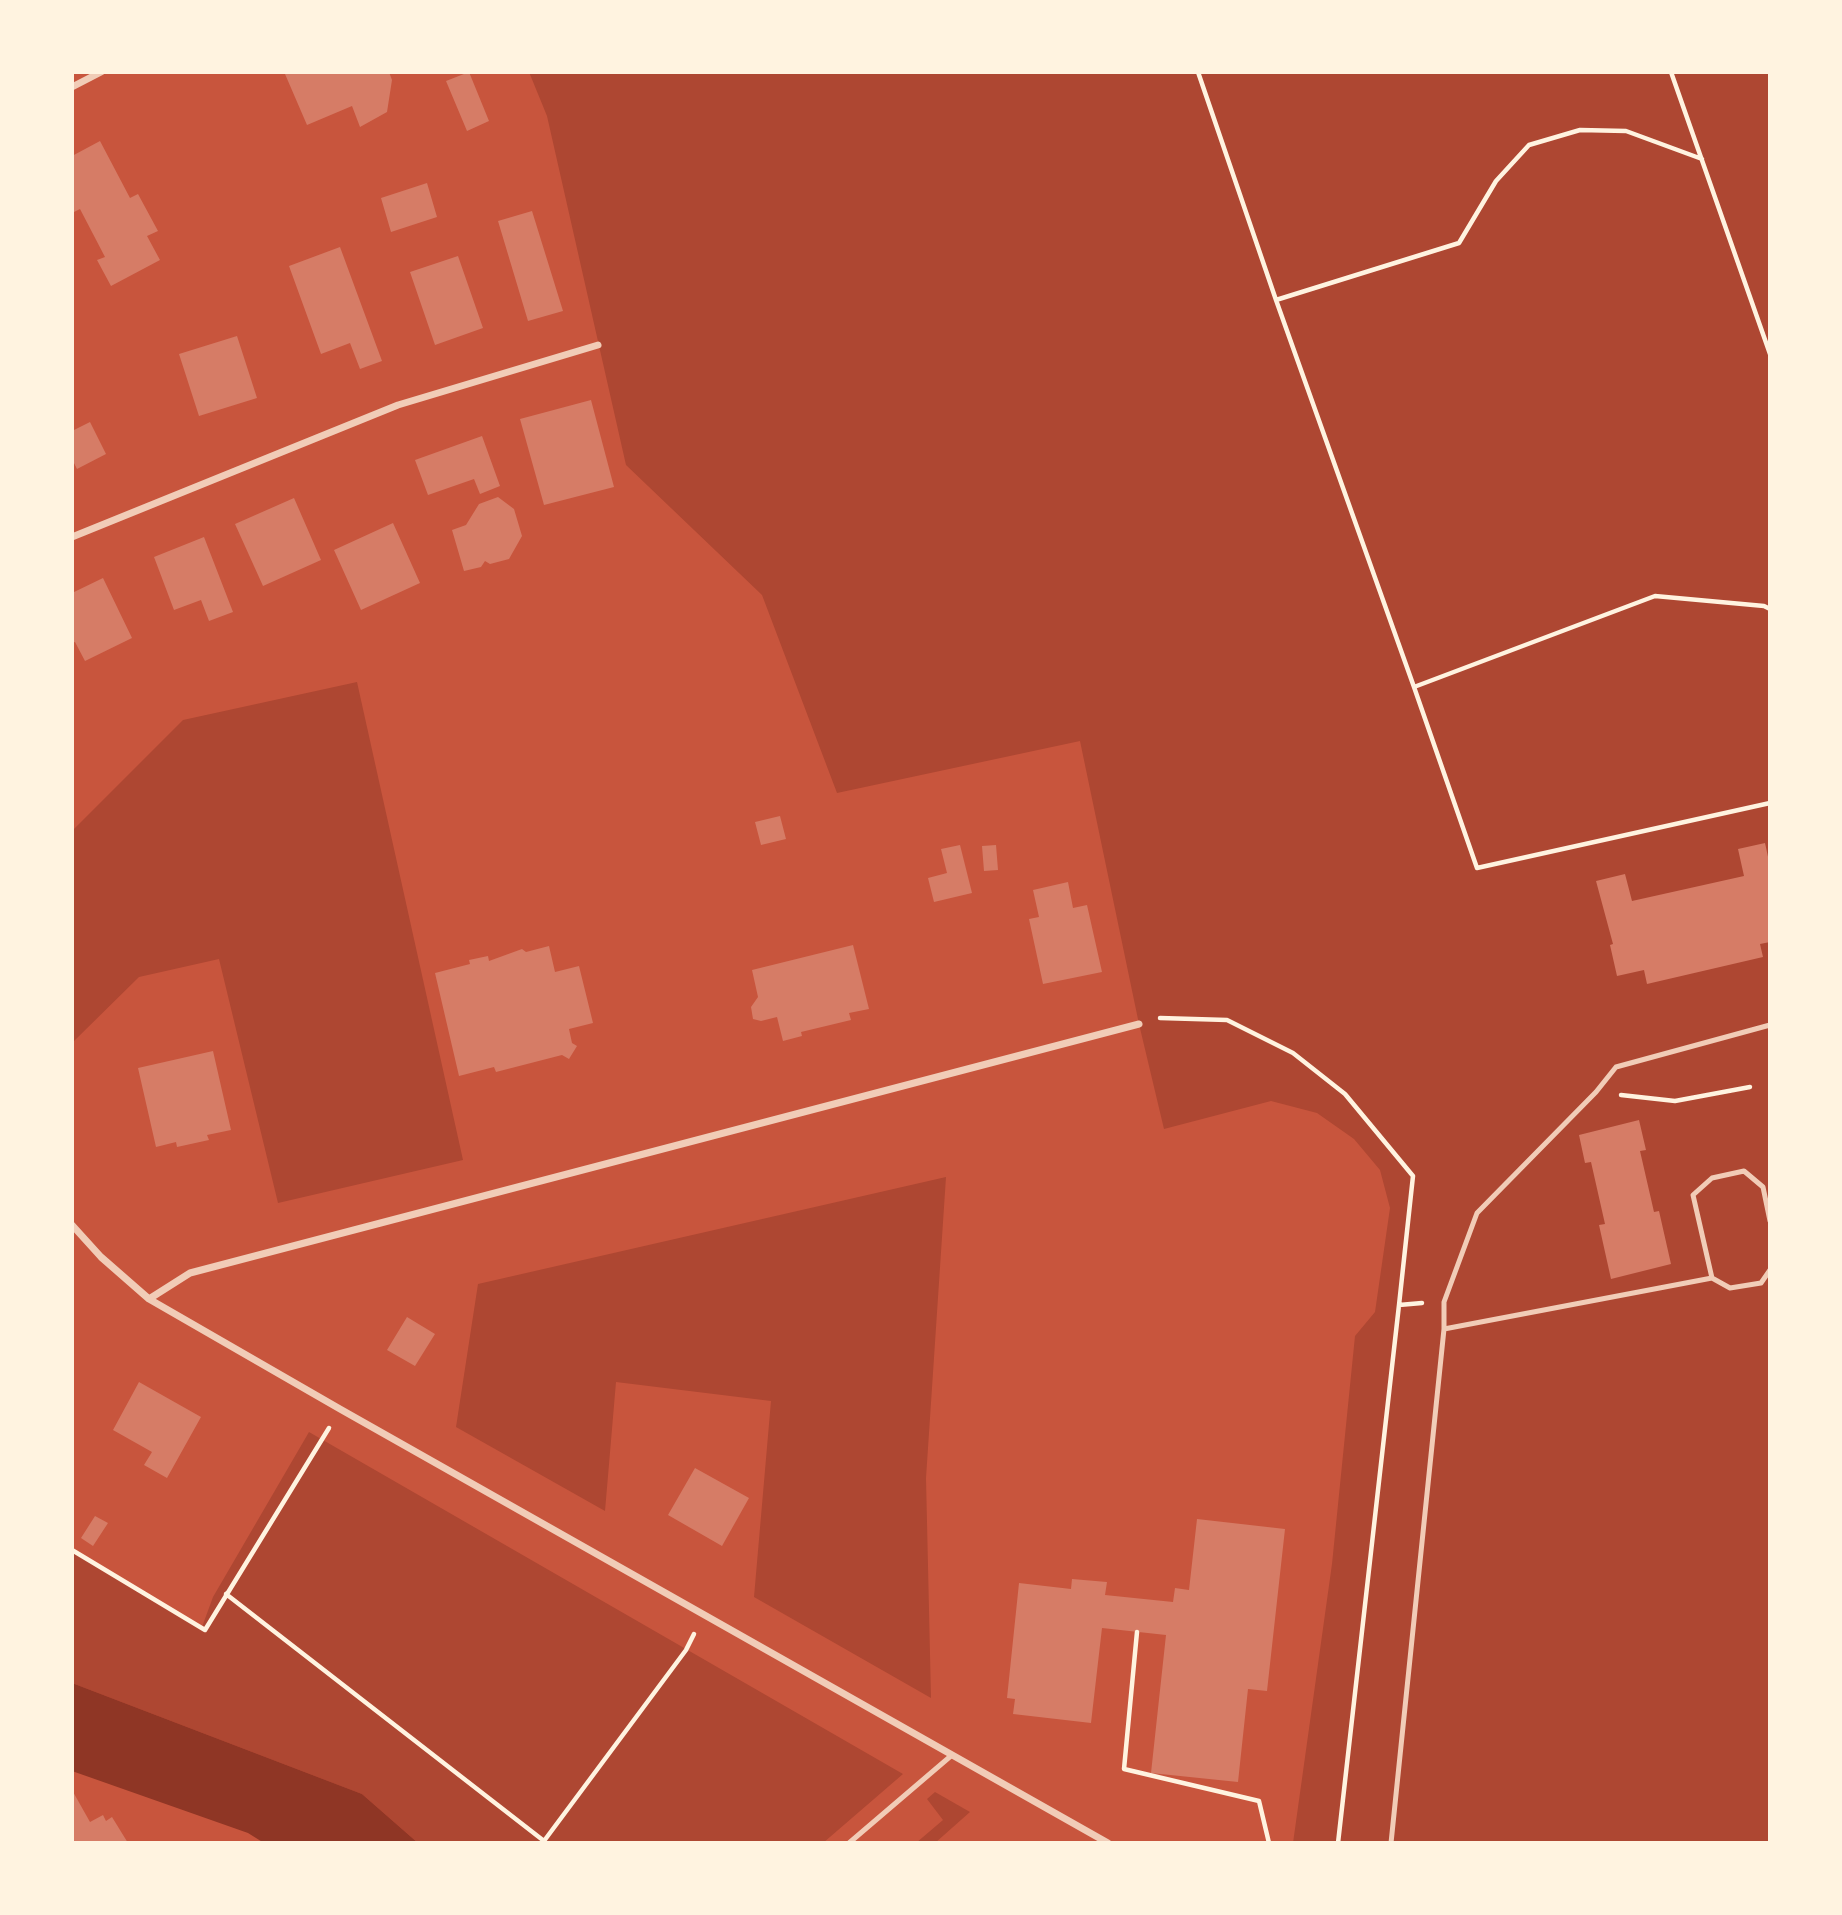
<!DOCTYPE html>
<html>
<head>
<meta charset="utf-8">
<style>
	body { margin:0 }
	#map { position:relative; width:1842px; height:1915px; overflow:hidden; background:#c8553d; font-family:"Open Sans",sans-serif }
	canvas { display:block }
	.frame { position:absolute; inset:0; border:74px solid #fff3e0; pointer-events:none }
</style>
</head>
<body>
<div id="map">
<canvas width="1842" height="1915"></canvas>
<div class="frame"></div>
</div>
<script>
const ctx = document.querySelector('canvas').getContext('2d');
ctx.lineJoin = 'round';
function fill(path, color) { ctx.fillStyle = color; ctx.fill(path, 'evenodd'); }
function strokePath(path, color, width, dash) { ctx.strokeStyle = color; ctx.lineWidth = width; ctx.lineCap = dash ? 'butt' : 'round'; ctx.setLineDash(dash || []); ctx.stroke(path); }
const green = new Path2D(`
	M529,72H1770V1843H1293L1332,1564L1355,1336L1375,1312L1390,1208L1380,1170L1354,1139L1317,1113L1271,1101L1164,1129L1139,1024L1080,741L837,793L762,595L626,465L547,116Z
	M357,682L463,1160L278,1203L219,959L139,977L72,1043V831L183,720Z
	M946,1177L926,1478L931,1698L754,1597L771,1401L616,1382L605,1511L456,1427L478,1284Z
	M309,1432L903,1774L823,1843H418L362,1794L72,1683V1550L202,1627L213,1597Z
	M935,1792L970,1812L935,1843H916L943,1820L927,1799Z`);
const water = new Path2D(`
	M72,1683L362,1794L418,1843H264L248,1833L72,1771Z`);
const building = new Path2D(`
	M290,72H389L392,80L387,112L360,127L352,106L307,125L285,74Z
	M469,72L489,121L467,131L446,81Z
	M100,141L130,198L138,194L158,231L147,236L160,260L111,286L97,260L105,257L80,209L72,213V156Z
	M427,183L437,217L391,232L381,198Z
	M532,211L563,311L528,321L498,221Z
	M340,247L382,361L360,369L350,343L321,354L289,266Z
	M458,256L483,328L435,345L410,272Z
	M237,336L257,398L199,416L179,354Z
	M591,400L614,487L544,505L520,419Z
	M90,422L106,454L77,469L72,459V431Z
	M482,436L500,486L480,494L474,479L428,495L415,460Z
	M498,497L514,509L522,536L509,559L490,564L485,561L481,567L464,571L452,530L466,525L479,504Z
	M294,498L321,560L263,586L235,524Z
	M393,523L420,583L361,610L334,550Z
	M204,537L233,612L209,621L201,600L174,610L154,557Z
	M103,578L132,638L85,661L75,642L72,643V593Z
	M780,816L786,839L761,845L755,822Z
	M1765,843L1770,866V942L1760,944L1763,957L1647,984L1644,970L1617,976L1610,945L1613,944L1596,881L1625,874L1632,901L1744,876L1738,849Z
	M960,845L972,893L934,902L928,878L947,873L941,849Z
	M996,845L998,870L984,871L982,846Z
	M1068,882L1073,908L1087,905L1102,972L1043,984L1029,919L1039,917L1033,890Z
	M853,945L869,1009L849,1013L851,1020L801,1032L802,1036L783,1041L777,1017L761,1021L753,1019L751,1007L758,997L752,970Z
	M549,946L555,972L579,966L593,1023L569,1029L572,1043L577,1046L569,1059L562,1055L496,1072L494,1067L459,1076L435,973L470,964L469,960L488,956L489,961L522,949L526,952Z
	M213,1051L231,1130L207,1135L209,1140L177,1147L176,1142L156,1147L138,1068Z
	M1639,1120L1646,1150L1640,1151L1654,1212L1659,1211L1671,1264L1611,1279L1599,1225L1605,1224L1591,1162L1585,1163L1579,1135Z
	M407,1317L435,1334L415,1366L387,1350Z
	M139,1382L201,1417L167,1478L144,1465L152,1452L113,1430Z
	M695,1468L749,1498L722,1546L668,1515Z
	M95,1516L108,1523L93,1546L81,1538Z
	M1197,1519L1285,1529L1267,1691L1248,1689L1238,1782L1151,1773L1166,1635L1102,1628L1091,1723L1013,1714L1015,1699L1007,1698L1019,1583L1071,1589L1072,1579L1107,1582L1105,1595L1173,1602L1175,1588L1189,1590Z
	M72,1790L90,1822L103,1815L106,1821L112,1817L128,1843H72Z`);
const path = new Path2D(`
	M1198,72L1276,300L1414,687
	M1671,72L1770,354
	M1276,300L1459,243L1496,181L1529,145L1580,130L1626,131L1702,159
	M1770,609L1764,606L1655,596L1414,687L1477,868L1770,803
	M1160,1018L1227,1020L1293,1053L1345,1094L1413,1176L1399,1305
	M1621,1095L1675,1101L1750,1087
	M72,1550L205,1630L329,1428
	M226,1594L544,1841L686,1650L694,1634
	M1137,1632L1124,1769L1259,1801L1269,1843
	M1338,1843L1399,1305L1422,1303`);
const service = new Path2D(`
	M1712,1278L1693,1195L1712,1178L1744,1171L1763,1187L1770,1221
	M1444,1329L1712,1278L1730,1288L1761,1283L1770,1270
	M849,1843L952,1755
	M1391,1843L1444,1329V1302L1477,1213L1596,1092L1616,1067L1770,1025`);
const minor = new Path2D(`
	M72,87L101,72
	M72,537L398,405L598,345
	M72,1225L101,1257L149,1299L340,1409L1108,1843
	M149,1299L190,1273L1139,1024`);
fill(green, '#ae4732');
fill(water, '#8f3625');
fill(building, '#d67c66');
strokePath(path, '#fff3e0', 4.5);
strokePath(service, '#f1ccb7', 5);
strokePath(minor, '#f1ccb7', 7);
</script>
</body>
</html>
